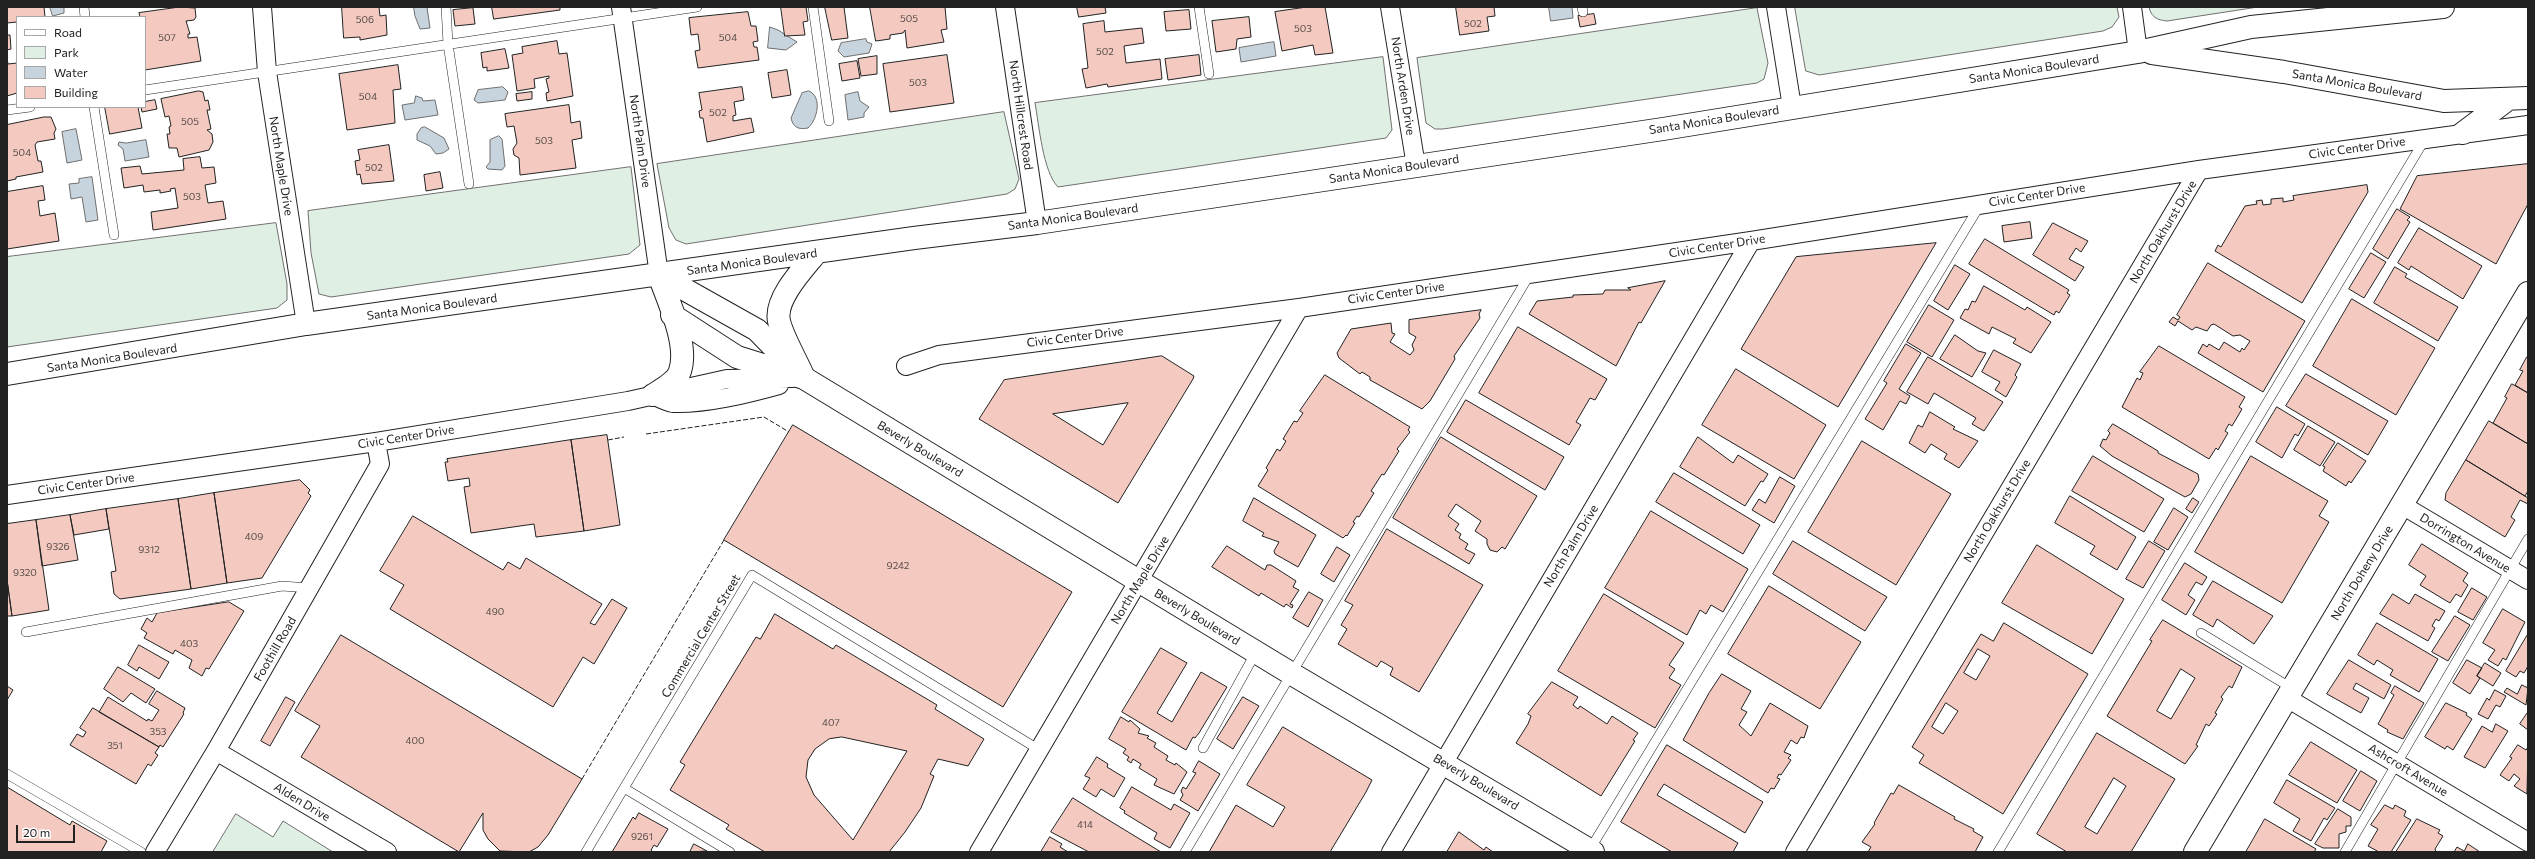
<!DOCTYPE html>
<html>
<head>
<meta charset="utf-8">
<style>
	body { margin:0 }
	#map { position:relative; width:2535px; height:859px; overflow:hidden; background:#fff; font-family:Commissioner,sans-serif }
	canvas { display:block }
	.frame { position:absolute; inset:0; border:8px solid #222; pointer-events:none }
	.legend { position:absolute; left:16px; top:16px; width:130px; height:92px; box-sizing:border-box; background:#fff; border:1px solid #a7a7a7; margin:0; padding:5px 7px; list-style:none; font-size:12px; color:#222 }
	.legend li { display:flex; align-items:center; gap:8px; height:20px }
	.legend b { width:20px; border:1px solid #a7a7a7 }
	.scale { position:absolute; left:16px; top:825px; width:59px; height:18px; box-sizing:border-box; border:2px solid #222; border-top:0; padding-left:5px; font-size:12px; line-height:14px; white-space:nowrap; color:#222; -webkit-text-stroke:3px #fff; paint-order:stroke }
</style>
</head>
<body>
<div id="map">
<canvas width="2535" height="859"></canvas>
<div class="frame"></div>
<ul class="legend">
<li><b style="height:5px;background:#fff"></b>Road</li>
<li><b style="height:11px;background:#e0efe3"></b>Park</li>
<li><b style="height:11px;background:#c7d3dd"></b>Water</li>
<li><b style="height:11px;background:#f3c9c0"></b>Building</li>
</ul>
<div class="scale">20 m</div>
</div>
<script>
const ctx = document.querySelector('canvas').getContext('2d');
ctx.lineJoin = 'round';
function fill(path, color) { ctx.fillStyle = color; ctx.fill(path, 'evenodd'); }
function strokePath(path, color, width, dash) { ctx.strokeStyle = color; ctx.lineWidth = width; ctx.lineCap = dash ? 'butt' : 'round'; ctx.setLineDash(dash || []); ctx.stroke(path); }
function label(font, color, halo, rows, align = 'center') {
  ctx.font = font + ' Commissioner,sans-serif'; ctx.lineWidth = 3; ctx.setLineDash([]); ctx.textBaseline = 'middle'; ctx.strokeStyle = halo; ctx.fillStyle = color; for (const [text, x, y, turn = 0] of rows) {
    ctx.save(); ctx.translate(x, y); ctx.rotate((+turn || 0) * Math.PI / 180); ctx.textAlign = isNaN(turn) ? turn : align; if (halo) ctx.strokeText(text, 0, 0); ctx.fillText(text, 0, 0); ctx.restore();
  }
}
const green = new Path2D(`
	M1795,7H2117L2119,17L2112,27L2103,31L1819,75L1806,71Z
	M2149,7H2258L2167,21C2157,20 2151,17 2149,7Z
	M1757,8L1768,63L1764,79L1757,83L1443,129H1435L1426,123L1417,58Z
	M1383,57L1392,130L1386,138L1058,187C1043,172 1039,125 1035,103Z
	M1004,112L1019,179L1015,189L1007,194L686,244L676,240L669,228L657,164Z
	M631,167L640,245L629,254L331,297L319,294L311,253L308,211Z
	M276,223L287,284V300L277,308L7,347V257Z
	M236,814L273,837L283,821L333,852H213Z`);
const water = new Path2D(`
	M50,7H64V13L53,16Z
	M414,7H427L430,28L420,29L415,16Z
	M1549,7H1572L1573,18L1551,21Z
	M770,27L778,30L797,42L786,50L768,48Z
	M866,39L867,42L872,44L869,53L844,57L838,51L841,43Z
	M1274,42L1276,56L1241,62L1239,48Z
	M503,87L508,92L505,100L478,103L474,100L478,90Z
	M809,91C823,97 817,120 808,128C798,130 793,127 791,118L802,93Z
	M858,92L860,101L869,107L864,113V117L848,120L845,95Z
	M416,96L422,98L423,101L435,100L438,115L405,120L402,105L414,103Z
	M425,127L444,138L449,149L443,153L436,154L430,146L417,140V134L421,128Z
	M76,129L82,160L67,163L62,132Z
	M499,136L502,139L505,166L502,170L488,169L486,167L490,162V140Z
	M146,140L149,157L125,161L123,149L118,145L119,142L126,143Z
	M92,177L98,220L86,222L82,197L71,199L69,184L79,183V179Z`);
const building = new Path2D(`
	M7,7H44L45,17H17V22L7,23Z
	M180,7L195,8L196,17L194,20L186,21L190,34H188V38L197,37L201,61L145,70V17H140L139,13Z
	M342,7H379L380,16L386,15L387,35L360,40V37L344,38Z
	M492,7H560V10L494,19Z
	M781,7H806L808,21L803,22L805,35L785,36Z
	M825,7H844L848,38L832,40Z
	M870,7H945L947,29L941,30L944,42L907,48L905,30L903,33L890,35V39L876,41Z
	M1077,7H1105L1106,13L1079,17Z
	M1307,7H1325L1333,53L1315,55L1313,45L1282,51L1275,12Z
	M1456,7H1494L1495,16L1487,17L1489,31L1460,35Z
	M473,8L475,24L455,26L453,10Z
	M1189,10L1191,29L1166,31L1164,12Z
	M748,12L751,26H756L758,41L753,42L754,47H757L759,60L698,68L695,51L700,50L698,34L691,35L689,18Z
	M1594,14L1596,24L1580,27L1578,16Z
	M1249,17L1251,37L1237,39L1236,49L1216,52L1212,21Z
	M1104,21L1105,32L1142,28L1144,43L1124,46L1126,63L1160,59L1162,79L1108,87L1107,84L1086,88L1082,69L1088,68L1083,24Z
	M7,35H10L11,49L7,50Z
	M557,41L559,54L567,53L573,96L547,101L546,93L549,92L546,79L549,78V76L534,79L535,88L517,91L512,55L523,53L522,47Z
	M505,49L509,68L487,71V67L483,68L481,53Z
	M947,55L954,103L890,112L883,64Z
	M1199,55L1201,75L1168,80L1165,59Z
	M877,56V74L861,76L858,59Z
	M7,58L8,64L17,63V93L7,96Z
	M857,61L860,78L842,81L839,64Z
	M398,65L401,89L393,90L395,123L347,130L339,74Z
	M787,70L791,95L772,98L768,73Z
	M742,87L744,100L734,102L736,115L733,116V121L751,118L754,132L707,142L703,118H700L699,111L702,110L699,93Z
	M199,91L203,92L205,101L208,100L210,110H207L211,129L207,130L212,134L213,142L209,150L179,157L177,148H169L167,134H170L169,127L171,126L169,116L165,117L161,99Z
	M532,92V99L517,101L516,94Z
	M155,100L157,109L142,112L141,107H145V102Z
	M569,105L571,123L580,121L582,138L572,140L576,168L520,175L519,158L514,155L513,149L517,143L514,126L507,127L505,114Z
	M105,107H138L142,128L110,134Z
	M44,117H51L56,129L54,133L55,139L37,142L35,145L38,161H41L43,172L16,177V179L7,181V125Z
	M389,145L394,181L362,184L360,174L357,175L355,161L360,160L358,150Z
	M200,157L202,168L214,167L216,183L205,185L208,203L223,201L226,219L153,230L151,212L178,208L175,188L170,189L171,191L160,193V190L144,192L143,185L124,188L121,168L140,166L142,174L184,170L183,159Z
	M2528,164V204L2496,264L2400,209L2417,176Z
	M440,172L443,188L426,191L424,175Z
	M2367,185L2368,192L2302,303L2215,251L2218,245L2221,247L2245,206L2257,204L2256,201L2262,200L2263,205L2271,204V199L2283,198V202L2294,200L2293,196Z
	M43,186L45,200L38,201L40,216L55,213L59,241L7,249V192Z
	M2397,209L2410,217L2407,220L2410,222L2388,259L2373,249Z
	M2030,222L2032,238L2004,242L2002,226Z
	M2053,223L2088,241L2081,252L2076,248L2069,259L2084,267L2075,281L2033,255Z
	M2419,228L2482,266L2463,299L2411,266L2409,270L2398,263Z
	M1985,239L2069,290L2067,293L2070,295L2059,313L2056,311L2054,315L1969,264Z
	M1936,243L1838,407L1741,349L1796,257Z
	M2371,253L2386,262L2364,298L2349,289Z
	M2208,263L2305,321L2263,392L2198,353L2203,344L2207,347L2209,344L2219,350L2224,342L2240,352L2242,348L2244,350L2250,341L2240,335L2233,336L2214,324L2211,325L2207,331L2196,327L2192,330L2178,321L2175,326L2169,322L2173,317L2178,320L2180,317L2177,315Z
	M1955,265L1970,274L1948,310L1934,301Z
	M2395,267L2407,274L2405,277L2458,307L2438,341L2374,303Z
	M1665,281L1641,323L1639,322L1616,366L1529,314L1537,301L1573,297V295L1603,294L1605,290H1631L1628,288Z
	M1984,286L2025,310L2027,307L2051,322L2031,353L2013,343L2016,339L1992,327L1989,334L1960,318L1965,309L1968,310L1972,301L1975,302Z
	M2352,299L2435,348L2396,415L2313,366Z
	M1929,305L1954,320L1932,357L1907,342Z
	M1481,310L1479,314L1480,318L1454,356L1455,359L1430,401L1422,409L1370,380V377L1362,372L1360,374L1339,358L1337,353L1351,329L1391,323L1392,333L1395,334L1390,342L1410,355L1414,350L1412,345L1416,337L1409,333V320Z
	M1518,327L1607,379L1595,400L1590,398L1576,422L1581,425L1569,445L1479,393Z
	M1955,335L1978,351L1986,353L1972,377L1940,359Z
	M1906,344L1921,353L1899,389L1910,396L1906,404L1900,401L1883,430L1865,419L1887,383L1884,381Z
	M2159,346L2245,397L2239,407L2242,409L2232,426L2229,424L2225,431L2228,433L2218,450L2216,448L2209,459L2122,407L2137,378L2140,380L2143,373L2140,372Z
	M1994,350L2021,364L2015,375L2017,377L2006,397L1995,390L2000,382L1982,372Z
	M1162,356L1194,376L1193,379L1118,503L979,419L1004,380ZM1128,403L1103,445L1053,414Z
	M1928,357L2003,402L1984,431L1972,424L1976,418L1934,393L1928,404L1907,392Z
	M2527,357H2528V393L2515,385L2523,371L2520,370Z
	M1736,369L1826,425L1794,479L1702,425Z
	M2306,374L2388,421L2368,455L2286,406Z
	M1325,375L1410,427L1408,430L1410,432L1397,449L1399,451L1384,475L1382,474L1371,491L1374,493L1359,517L1357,516L1353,522L1355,523L1347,536L1346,535L1343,538L1258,486L1268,470L1266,468L1277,449L1280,451L1286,441L1283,439L1294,421L1297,422L1303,413L1300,411Z
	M2512,384L2528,393V444L2493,423L2507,398L2505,397Z
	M1466,400L1564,457L1545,490L1447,432Z
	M2277,407L2305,424L2298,436L2295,434L2282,458L2256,442Z
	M1930,412L1955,427L1953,429L1978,441L1959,468L1944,459L1947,454L1931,444L1925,453L1909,443L1918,425L1922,427Z
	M2489,421L2528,444V491L2525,496L2466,460Z
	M2113,424L2158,451V453L2198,474L2199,480L2191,494L2185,497L2112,456L2100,446L2103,439L2106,440L2110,433L2108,431Z
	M793,425L1072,592L1003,707L724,540Z
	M2308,426L2335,442L2320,466L2294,450Z
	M607,435L620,525L584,531L571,440Z
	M1441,437L1537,496L1505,549L1502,547L1497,552L1490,550L1487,544V539L1475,531L1481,521L1456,504L1448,516L1459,524L1455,530L1461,534L1459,538L1468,544L1465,549L1475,554L1469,564L1393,518Z
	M1698,437L1733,463L1738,455L1768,474L1763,482L1761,481L1745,506L1680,467Z
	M571,440L584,531L536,537L534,524L471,533L464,487L470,486L469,478L448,481L445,462H448L447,459Z
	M1862,441L1951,494L1896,585L1808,532Z
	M2338,443L2366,461L2351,483L2349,481L2346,486L2323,471L2325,467L2323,466Z
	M2093,456L2164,499L2144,532L2072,491Z
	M2251,456L2328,501L2319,516L2329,522L2282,603L2195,552Z
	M2466,460L2528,498V504L2520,500L2511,517L2515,520L2505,537L2445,500L2446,493Z
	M1674,473L1760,525L1743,554L1656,502Z
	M1780,477L1795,486L1774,523L1752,510L1759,499L1765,503Z
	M300,480L310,490L308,493L311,496L262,578L227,583L214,493Z
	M214,493L227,583L191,589L178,499Z
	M2070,496L2136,537L2117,570L2090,554L2095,546L2055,523Z
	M1254,498L1316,535L1298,567L1275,554L1274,551L1279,542L1262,536L1264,533L1243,521Z
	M2193,498L2199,502L2192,513L2186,509Z
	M178,499L191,589L120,599L114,594L111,572L116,571L106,509Z
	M2174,508L2188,517L2168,550L2154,542Z
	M106,509L109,529L74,535L70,515Z
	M1651,511L1748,569L1723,612L1711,605L1706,614L1700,610L1687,635L1605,588Z
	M70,515L78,560L42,566L36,520Z
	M413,516L503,570L508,562L520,569L526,558L602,604L590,623L595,625L612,599L627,608L594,664L583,657L553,707L390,609L404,585L380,571Z
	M36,520L49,610L12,616L7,580V524Z
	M1387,529L1483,585L1419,692L1390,675L1393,668L1381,661L1377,667L1338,644L1347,629L1341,625L1353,605L1345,601Z
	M1793,541L1887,597L1865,631L1773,574Z
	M2149,541L2165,551L2143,588L2126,579Z
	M2422,544L2468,573L2463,581L2468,585L2461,597L2456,594L2450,603L2420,585L2426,576L2409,565Z
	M2037,545L2124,599L2092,654L2002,603Z
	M1227,546L1265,570L1267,565H1271L1296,581L1293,587L1299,590L1290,604L1293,605L1292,608L1286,604L1284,607L1261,593L1259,596L1212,567Z
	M1337,547L1350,555L1334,582L1321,574Z
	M2185,563L2207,577L2202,585L2196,582L2188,595L2195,600L2186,615L2162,600Z
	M7,580L12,616H7Z
	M2213,581L2273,616L2254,644L2217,619L2213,627L2193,615Z
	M1769,586L1861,642L1820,709L1728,654Z
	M2472,588L2487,597L2473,620L2458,612Z
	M1309,592L1323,600L1308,627L1293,618Z
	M1604,594L1684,643L1669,665L1675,669L1669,678L1681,685L1655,728L1558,671Z
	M2393,594L2409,604L2415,594L2445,611L2439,621L2436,619L2432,626L2435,628L2428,641L2380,614Z
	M229,602L244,611L209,669L206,668L202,676L189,668L192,660L175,650L173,654L144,638L147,633L141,629L147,618L152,622L157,613Z
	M2503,609L2525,622L2506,660L2503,658L2498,666L2488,660L2495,650L2483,643Z
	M775,614L833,649L836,645L937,705L935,709L984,739L968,766L938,759L930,774L934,776L921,808L905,832L889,852H765L726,829L729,825L670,790L685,765L680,762L756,637L760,639ZM842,737L907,751L853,840L814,795L806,777L808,760L815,749L829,739Z
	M2455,616L2470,625L2448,661L2432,652Z
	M2163,620L2242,667L2232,688L2229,686L2221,697L2223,699L2215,713L2217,714L2209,726L2206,724L2196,745L2198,746L2185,764L2107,716L2152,641L2150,640ZM2181,669L2195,678L2171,719L2157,711Z
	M2004,623L2088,674L2003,814L1919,763L1924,755L1912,747L1981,634L1993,641ZM1978,649L1990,656L1976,680L1964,673ZM1946,703L1958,711L1943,734L1932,727Z
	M2377,623L2438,659L2419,692L2390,675L2393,670L2377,660L2374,665L2358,655Z
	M2528,634V666L2524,673L2520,671L2516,677L2506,671Z
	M341,635L582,779L548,835L538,847L529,852L500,851L488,839L483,830V813L459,852L301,757L320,726L295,711Z
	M139,645L169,662L159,679L139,667L137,671L128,665Z
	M1161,648L1187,663L1157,713L1172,722L1201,672L1227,687L1199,733L1195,738L1193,737L1186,750L1122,712Z
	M2349,660L2391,685L2384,699L2356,683L2353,689L2369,698L2361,713L2327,694Z
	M2467,660L2482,668L2477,676L2480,678L2470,694L2453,683Z
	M2485,663L2501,673L2493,686L2477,676Z
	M118,667L155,689L146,703L131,693L123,702L104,689Z
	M1722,674L1751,691L1741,709L1747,712L1739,725L1751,736L1770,703L1808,726L1804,738L1801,737L1797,744L1791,740L1784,752L1791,755L1788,758L1791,760L1781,775L1779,774L1777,778L1780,779L1774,789L1771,788L1768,793L1683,740L1709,693Z
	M1552,682L1578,697L1573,705L1578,709L1580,706L1607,724L1612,716L1638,733L1633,740L1635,741L1601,796L1516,743L1528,724L1531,716L1528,714Z
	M2522,685L2528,688L2526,705L2504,692L2507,688L2517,694Z
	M7,686L13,690L7,700Z
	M2395,686L2424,703L2403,739L2387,732L2388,730L2378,724L2394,695L2391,693Z
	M2495,690L2506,696L2500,707L2496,705L2488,719L2478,714L2487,698L2489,700Z
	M157,691L185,708L183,713L184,714L163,747L160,745L159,747L99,712L108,697L147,721L148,719L152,721L159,710L149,704Z
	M286,697L295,702L270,746L261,741Z
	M1243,697L1259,706L1233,749L1217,739Z
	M2446,703L2467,713L2466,715L2472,719L2453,750L2447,746L2445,749L2425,737Z
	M93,708L159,747L155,753L158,755L151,766L148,764L136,784L70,745L77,734L83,737L86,732L80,728Z
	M2528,712V730L2520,724Z
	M1121,717L1129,722L1130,720L1140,729L1138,733L1149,736L1147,738L1156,743L1154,747L1168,756L1166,760L1175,765L1176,763L1187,772L1174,794L1154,785L1157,779L1139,768L1141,764L1133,759L1131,763L1127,760L1129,757L1123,753L1126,749L1109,739Z
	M2496,724L2508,731L2485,768L2464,757L2482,726L2492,732Z
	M1283,727L1372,780L1366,792L1330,852H1209L1236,805L1273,827L1285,807L1247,785Z
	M2097,733L2175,779L2131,852H2067L2037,834ZM2114,778L2126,786L2097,834L2085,827Z
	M2311,742L2357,770L2337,803L2289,775Z
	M1667,745L1763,802L1745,833L1664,784L1657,795L1738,843L1733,852H1672L1621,822Z
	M2518,745L2526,750L2528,747L2527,794L2514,786L2520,779L2514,774L2509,781L2500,775L2512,758L2510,757Z
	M1097,757L1108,764L1107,767L1125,778L1114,797L1101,789L1096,797L1083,789L1090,778L1085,776Z
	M1199,761L1220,774L1198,811L1180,800L1183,795L1181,791L1183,787L1186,789L1196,773L1193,772Z
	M2361,771L2377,781L2360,811L2343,801Z
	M2287,780L2335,808L2327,820L2324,818L2311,841L2293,831L2300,819L2274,803Z
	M1899,785L1955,817L1954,819L1974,829L1973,831L1983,837L1975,852H1868L1871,847L1862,842L1875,824L1874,823L1891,793L1893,794Z
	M7,787L70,825L72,821L107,841L101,852H7Z
	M1132,787L1171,810L1174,804L1190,813L1170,848L1154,839L1157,833L1124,813L1125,811L1120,808Z
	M1073,798L1097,813L1161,852H1089L1051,832Z
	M2385,805L2393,809L2395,805L2406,811L2404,816L2411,820L2391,852H2379L2368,846L2378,829L2371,825Z
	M2338,809L2351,817V826H2346V832L2339,834V848H2323L2315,844Z
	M639,813L668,829L657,847L654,845L651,850L653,852H612L633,817L635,819Z
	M2265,819L2316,849L2314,852H2246Z
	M2417,819L2440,830L2438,833L2443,836L2435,849L2436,852H2396Z
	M1459,832L1484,850L1486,847L1493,852H1447Z
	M1050,837L1062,844L1060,847L1068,852H1041Z
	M694,844L707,851L690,852Z
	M2468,844L2480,852H2454L2457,847L2464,851Z`);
const lane = new Path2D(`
	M84,7L85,17
	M446,7L448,44L469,184
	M813,7L829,121
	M1199,7L1209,74
	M1582,7L1583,12
	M145,90L697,7
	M94,107L114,235
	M7,110L30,107
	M26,632L282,586L309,588
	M2201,633L2293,689
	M1203,748L1256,652
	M7,774L141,852
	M1589,851L1980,205
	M586,852L624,788
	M730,852L624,788L752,575L1038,749
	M1185,852L1530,274
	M1998,852L2425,139
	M2345,852L2528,539`);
const street = new Path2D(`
	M262,7L267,72L306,324
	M621,7L659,275
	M1005,7L1037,223
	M1390,7L1416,166
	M1776,7L1792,107
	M2132,7L2138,52
	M906,366L939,355L1299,308L1751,241L2199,170L2528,125
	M655,396C661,399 667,402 673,403C707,404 746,394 779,385
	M7,495L376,442L628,401L727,379L793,378
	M2402,505L2528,580
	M2287,698L2528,842
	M216,751L387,852
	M155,852L216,751L380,464L376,442
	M979,852L1299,308
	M1391,852L1751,241
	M1795,852L2199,170`);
const secondary = new Path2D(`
	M659,275L757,330L804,378L1292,674L1593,852
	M672,315L737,357L801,377
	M653,395C661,390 677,382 680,371C689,344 668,301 659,275
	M2195,852L2528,293`);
const primary = new Path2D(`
	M2152,53L2284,72L2444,101L2528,98
	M2463,133L2507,100
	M7,374L306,324L914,238L1037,223L1663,129L2138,52L2251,27L2443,7
	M804,378C798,363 782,336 779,321C774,299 804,268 817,252`);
const fence = new Path2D(`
	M646,434L764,417L789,432
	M608,440L624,437
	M582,779L724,540`);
const numberNames = [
	["505",909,19],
	["506",365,20],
	["502",1473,24],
	["503",1303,29],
	["507",167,38],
	["504",728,38],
	["502",1105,52],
	["503",918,83],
	["504",368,97],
	["502",718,113],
	["505",190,122],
	["503",544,141],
	["504",22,153],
	["502",374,168],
	["503",192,197],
	["409",254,537],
	["9326",58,547],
	["9312",149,550],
	["9242",898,566],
	["9320",25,573],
	["490",495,612],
	["403",189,644],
	["407",831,723],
	["353",158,732],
	["400",415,741],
	["351",115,746],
	["414",1085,825],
	["9261",642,837]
];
const streetNames = [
	["Santa Monica Boulevard",2034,69,-9],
	["Santa Monica Boulevard",2357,85,10],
	["North Arden Drive",1403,86,81],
	["North Hillcrest Road",1021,115,82],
	["Santa Monica Boulevard",1714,120,-9],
	["North Palm Drive",640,141,82],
	["Civic Center Drive",2357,148,-8],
	["North Maple Drive",281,166,81],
	["Santa Monica Boulevard",1394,169,-9],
	["Civic Center Drive",2037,195,-9],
	["Santa Monica Boulevard",1073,217,-8],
	["North Oakhurst Drive",2163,232,-59],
	["Civic Center Drive",1717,246,-9],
	["Santa Monica Boulevard",752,262,-8],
	["Civic Center Drive",1396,293,-8],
	["Santa Monica Boulevard",432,307,-8],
	["Civic Center Drive",1075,337,-7],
	["Santa Monica Boulevard",112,358,-9],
	["Civic Center Drive",406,437,-9],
	["Beverly Boulevard",920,449,31],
	["Civic Center Drive",86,484,-8],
	["North Oakhurst Drive",1997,511,-59],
	["Dorrington Avenue",2465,543,31],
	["North Palm Drive",1571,546,-59],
	["North Doheny Drive",2362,573,-59],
	["North Maple Drive",1140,580,-59],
	["Beverly Boulevard",1197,617,31],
	["Commercial Center Street",701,636,-59],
	["Foothill Road",275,649,-60],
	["Ashcroft Avenue",2408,770,31],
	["Beverly Boulevard",1476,782,31],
	["Alden Drive",302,802,31]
];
fill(green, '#e0efe3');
strokePath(green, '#6f6f6f', 1);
fill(water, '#c7d3dd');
strokePath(water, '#6f6f6f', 1);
fill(building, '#f3c9c0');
strokePath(building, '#222', 1);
strokePath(lane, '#222', 10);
strokePath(street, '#222', 20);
strokePath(secondary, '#222', 24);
strokePath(primary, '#222', 24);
strokePath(lane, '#fff', 9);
strokePath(street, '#fff', 18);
strokePath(secondary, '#fff', 22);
strokePath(primary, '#fff', 22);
strokePath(fence, '#222', 1, [5, 2]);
label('10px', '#564c4a', null, numberNames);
label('12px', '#222', '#fff', streetNames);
</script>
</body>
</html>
